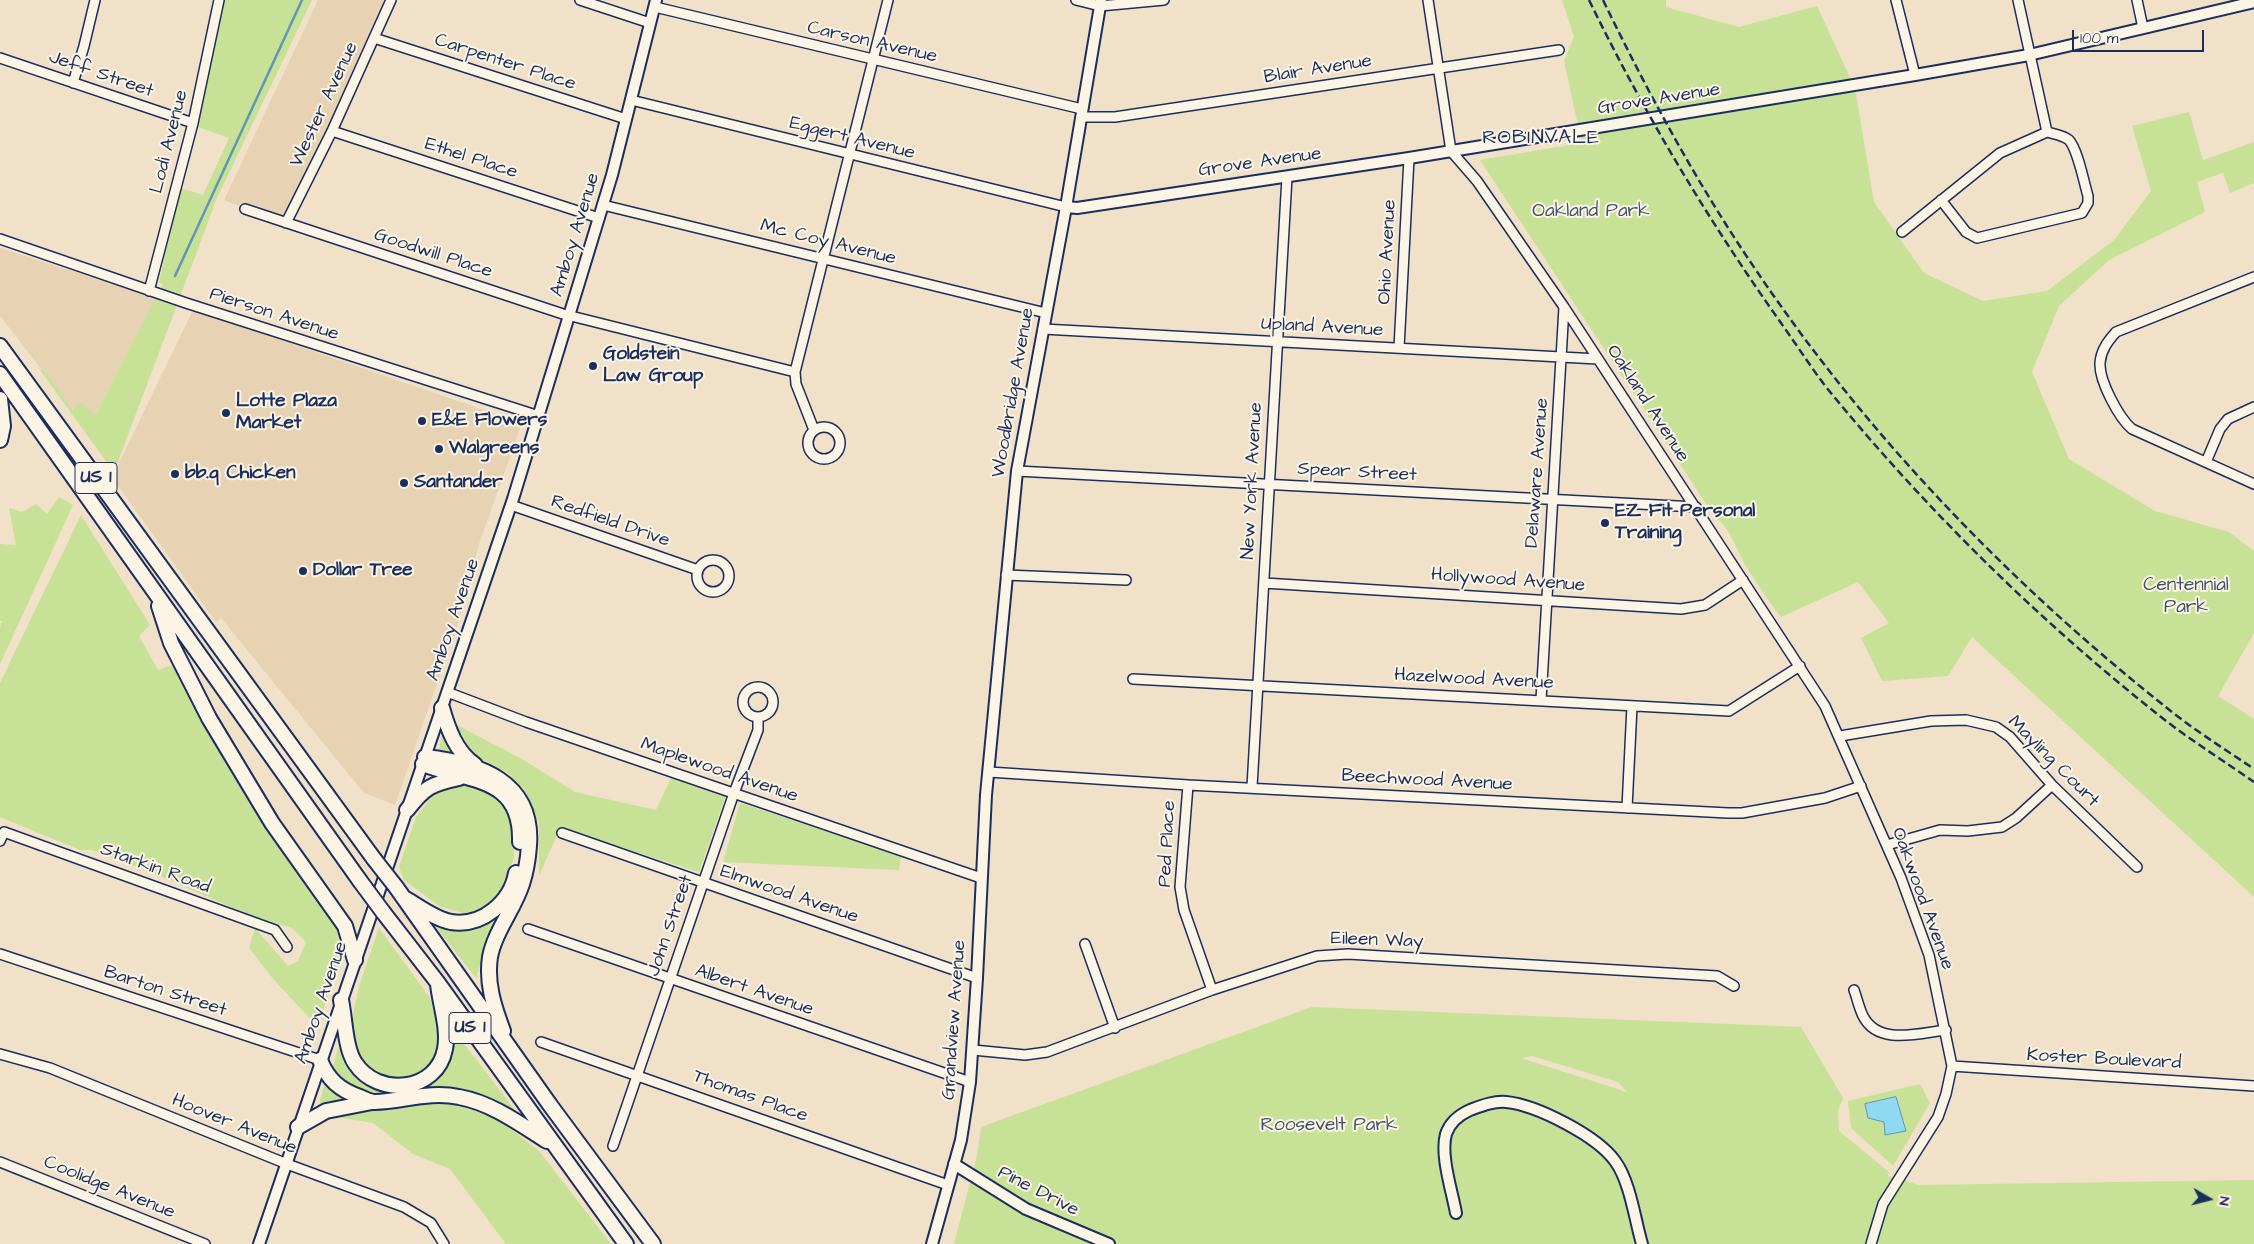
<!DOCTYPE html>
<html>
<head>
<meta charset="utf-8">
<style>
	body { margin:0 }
	#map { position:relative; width:2254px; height:1244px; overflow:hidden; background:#f0e1c8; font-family:"Architects Daughter",sans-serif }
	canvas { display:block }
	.north { position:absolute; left:2184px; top:1174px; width:50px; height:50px; -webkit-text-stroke:4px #fcf5e5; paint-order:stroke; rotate:98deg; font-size:14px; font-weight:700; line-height:20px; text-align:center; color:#1b2f5e }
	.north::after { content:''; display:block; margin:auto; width:18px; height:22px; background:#1b2f5e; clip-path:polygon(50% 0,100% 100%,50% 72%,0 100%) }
	.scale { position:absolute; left:2072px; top:30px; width:132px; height:22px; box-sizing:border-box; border:2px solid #1b2f5e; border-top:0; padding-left:6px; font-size:15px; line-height:18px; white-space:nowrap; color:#1b2f5e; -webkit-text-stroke:4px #fcf5e5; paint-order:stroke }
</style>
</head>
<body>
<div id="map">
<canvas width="2254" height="1244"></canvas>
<div class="north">N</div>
<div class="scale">100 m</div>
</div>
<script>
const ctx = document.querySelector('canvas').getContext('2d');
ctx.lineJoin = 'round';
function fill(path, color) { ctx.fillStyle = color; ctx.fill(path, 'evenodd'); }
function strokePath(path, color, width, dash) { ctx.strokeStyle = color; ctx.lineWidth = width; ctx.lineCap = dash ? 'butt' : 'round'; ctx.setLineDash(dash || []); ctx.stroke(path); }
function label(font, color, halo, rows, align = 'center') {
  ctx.font = font + ' "Architects Daughter",sans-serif'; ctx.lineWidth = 4; ctx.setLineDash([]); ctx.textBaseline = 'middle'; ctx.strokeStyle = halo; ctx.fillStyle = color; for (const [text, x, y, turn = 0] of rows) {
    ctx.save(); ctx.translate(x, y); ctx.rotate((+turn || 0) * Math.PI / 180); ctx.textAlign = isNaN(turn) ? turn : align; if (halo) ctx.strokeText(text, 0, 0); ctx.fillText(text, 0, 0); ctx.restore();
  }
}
const built = new Path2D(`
	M318,0H389L284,224L224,200Z
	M0,248L156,298L95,415L73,410L0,316Z
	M193,310L522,423L479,544L458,623L395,805L364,793L221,618L216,622L114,480L119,463Z`);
const green = new Path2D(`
	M215,0H312L217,198L114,472L40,370L43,369L73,410L80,402L95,415L163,284L159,282L180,188L203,195L229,138L187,123Z
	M1562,0H1666V7L1739,27L1817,6L1855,88L1874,202L1924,273L1983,301L2047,291L2114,240L2151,191L2132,126L2189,112L2203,160L2254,142V183L2230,193L2223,173L2197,182L2205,212L2109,260L2059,306L2032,372L2069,459L2155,511L2229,532L2254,551V633L2218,696L2254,719V897L1972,637L1948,676L1882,681L1861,638L1889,623L1858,582L1781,617C1769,602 1758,585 1747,568C1740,557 1728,523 1716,519L1480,160L1582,143L1564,61L1574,37Z
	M59,497L73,505L0,664V627L2,621H0V544L16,545L9,508L22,512L36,504L47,514Z
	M81,515L150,625L139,636L158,670L172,665L258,817L337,928L341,952L318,1027L274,980L249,948L255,928L288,966L298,961L306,942L292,928L251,916L156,874L92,850H80L0,817V683Z
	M455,724L522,759L575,792L656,810L671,778L726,795L699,872L560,828L539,876V823L525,790L506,772L474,755Z
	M444,729L457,754L438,752Z
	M466,781L502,799L513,824L514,857L502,891L480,911L466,914L439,906L404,880L399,867L416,817L440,786Z
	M740,803L901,856L899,870L723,862Z
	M505,908L485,949L476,978L429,918L456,929L486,925Z
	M379,928L430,998L440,1030V1049L428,1071L412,1079H394L367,1066L353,1047L351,1024L359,986Z
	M1312,1007L1801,1027L1843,1098L1838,1111L1839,1131L1889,1172L1888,1176L1919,1185L2254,1180V1244H954L977,1156L981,1127ZM1532,1056L1618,1082L1627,1092L1521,1058Z
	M455,1032L521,1118L436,1090L417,1089L445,1069Z
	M341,1038L346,1058L397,1092C364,1094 356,1094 332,1070Z
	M1920,1084L1930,1103L1893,1166L1851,1128L1848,1101Z
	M324,1086L351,1101L318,1109Z
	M420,1101L456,1104L493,1115L539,1151L611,1244H506L450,1169L413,1154L373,1123L331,1116Z`);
const water = new Path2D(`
	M1896,1097L1906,1131L1885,1135L1884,1122L1868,1118L1865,1104Z`);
const stream = new Path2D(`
	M175,276L302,0`);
const minor = new Path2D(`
	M580,0L650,23
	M1076,0L1100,6L1164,0
	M1428,0L1451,151L1477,181L1564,307L1825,706L1901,878L1929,955L1952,1066L1946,1094L1938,1117L1883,1204L1871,1244
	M1896,0L1915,75
	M2137,0L2143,28
	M655,7L1082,109
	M374,38L626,119
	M0,58L193,123
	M73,83L84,46L95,0
	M631,100L1066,207
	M1081,117H1115L1559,50
	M332,131L599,218
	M1941,200L1966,232L1977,238L2082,213L2088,203V196C2084,183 2078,150 2069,140C2063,135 2054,134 2047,132
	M603,205L1046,313
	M245,209L563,314L795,372
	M286,223L332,131L391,0
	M1902,232L2000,153L2047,132L2018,0
	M0,239L186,303L539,416
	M2254,277L2116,332C2108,341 2101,350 2100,363C2099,381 2119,418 2132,429L2254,484
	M149,291L193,123L219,0
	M1043,329L1598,359
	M1399,348L1409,158
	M808 443a16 16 0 1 1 32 0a16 16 0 1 1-32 0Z
	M814,430L796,384L795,372L888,0
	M2206,462L2220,429L2228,419L2254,407
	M1017,471L1696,507
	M511,505L698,570
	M697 576a16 16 0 1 1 32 0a16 16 0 1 1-32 0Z
	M1006,575L1126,580
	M1264,583L1681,609L1705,605L1743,580
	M1133,679L1729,711L1800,666
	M743 702a15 15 0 1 1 30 0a15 15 0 1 1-30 0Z
	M447,692L526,722L981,878
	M1541,700L1564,307
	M1840,736L1931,721L1966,720L1996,727L2010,737L2052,785L2137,867
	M989,772L1188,785L1728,813H1742L1825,798L1861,786
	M1188,785L1180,887L1184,910L1212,990
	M1252,787L1287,177
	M1627,808L1632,706
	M562,833L977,978
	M0,841L4,832L275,930L287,947
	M1887,845L1940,830L1968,831L2002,827L2016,818L2052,785
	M528,929L970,1082
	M1085,944L1115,1028
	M0,954L320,1060
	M1854,990C1857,998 1859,1008 1863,1016C1878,1046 1919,1033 1946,1030
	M541,1042L948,1185
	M973,1050L1025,1055L1047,1052L1212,990L1317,956L1348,954L1717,976L1734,986
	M0,1054L50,1068L287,1164L404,1207L431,1223L444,1244
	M1952,1066L2254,1086
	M613,1146L734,793L758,730V717
	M0,1162L205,1244`);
const tertiary = new Path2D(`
	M1066,207L1077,208L1409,158L1915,75L2029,55L2254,2
	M954,1164L1026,1209L1109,1244
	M1456,1213C1452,1191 1440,1155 1446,1134C1450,1122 1459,1115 1470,1110C1481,1106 1493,1101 1506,1102C1537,1105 1597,1136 1615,1161C1630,1181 1635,1220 1642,1244
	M259,1244L513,499L612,175L656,0
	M932,1244L961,1140L970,1082L977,978L986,795L1017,471L1066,207L1101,0`);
const trunk = new Path2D(`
	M0,346L374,859
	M0,374L360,881
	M0,399L3,426L0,440
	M159,606L171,643L209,718L272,823L345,926L355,960
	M442,708C448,729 456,752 475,765
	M425,757C479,763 534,781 529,846C528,859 526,872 522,884C514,909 495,931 490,957C486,983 494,1007 503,1031
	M423,764C467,782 522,775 520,842
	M407,810C425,787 431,784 459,778
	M396,887L550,1105L653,1244
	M406,899C420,907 435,919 451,922C482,927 511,902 516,873
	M383,912L438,983L626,1244
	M341,1000C345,1019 345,1048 355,1063C378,1098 437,1092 445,1049C449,1029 440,1004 438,984
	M320,1060C328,1080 340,1090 360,1097C365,1099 370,1102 375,1102C403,1101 430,1091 459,1097C492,1103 520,1124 547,1141
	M298,1127L326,1111L372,1102`);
const rail = new Path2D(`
	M1589,0C1644,113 1708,220 1781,323C1796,344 1810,366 1826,387C1924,507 2034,616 2156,713C2187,738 2221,759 2254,782
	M1603,0C1649,95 1700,189 1760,276C1870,438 2009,582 2162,704C2191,728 2223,748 2254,769`);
const trunkBridge = new Path2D(`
	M374,859L396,887
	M360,881L383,912`);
const markers = [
	[593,366,5,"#1b2f5e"],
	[226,413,5,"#1b2f5e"],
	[422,421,5,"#1b2f5e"],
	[439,449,5,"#1b2f5e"],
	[175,474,5,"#1b2f5e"],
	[404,483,5,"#1b2f5e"],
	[1605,523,5,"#1b2f5e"],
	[303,571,5,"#1b2f5e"]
];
const shields = [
	[96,478,42],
	[470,1028,42]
];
const shieldNames = [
	["US 1",96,478],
	["US 1",470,1028]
];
const streetNames = [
	["Carson Avenue",872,43,13],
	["Carpenter Place",505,63,18],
	["Blair Avenue",1318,70,-9],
	["Jeff Street",101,75,19],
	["Grove Avenue",1659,100,-9],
	["Wester Avenue",325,105,-65],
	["Eggert Avenue",852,139,14],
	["Lodi Avenue",170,142,-76],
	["Ethel Place",471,159,18],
	["Grove Avenue",1260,163,-8],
	["Amboy Avenue",576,235,-73],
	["Mc Coy Avenue",828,243,14],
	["Ohio Avenue",1388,252,-87],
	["Goodwill Place",433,254,18],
	["Pierson Avenue",274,315,18],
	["Upland Avenue",1322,328,3],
	["Woodbridge Avenue",1014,393,-80],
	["Oakland Avenue",1647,404,57],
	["Spear Street",1357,473,3],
	["Delaware Avenue",1538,473,-86],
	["New York Avenue",1253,481,-87],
	["Redfield Drive",610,522,19],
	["Hollywood Avenue",1508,581,4],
	["Amboy Avenue",454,620,-71],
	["Hazelwood Avenue",1474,680,3],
	["Mayling Court",2053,762,45],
	["Maplewood Avenue",719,771,19],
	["Beechwood Avenue",1427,781,3],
	["Ped Place",1168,844,-87],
	["Starkin Road",155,869,20],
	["Elmwood Avenue",789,895,19],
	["Oakwood Avenue",1922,899,70],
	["John Street",671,926,-71],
	["Eileen Way",1377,941,2],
	["Albert Avenue",754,991,19],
	["Barton Street",165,992,18],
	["Amboy Avenue",322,1003,-71],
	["Grandview Avenue",955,1020,-86],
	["Koster Boulevard",2104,1060,3],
	["Thomas Place",750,1097,20],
	["Hoover Avenue",234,1125,22],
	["Coolidge Avenue",109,1188,22],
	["Pine Drive",1038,1192,27]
];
const parkNames = [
	["Oakland Park",1591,212],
	["Centennial",2186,586],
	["Park",2186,608],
	["Roosevelt Park",1329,1126]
];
const poiNames = [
	["Goldstein",603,355],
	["Law Group",603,377],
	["Lotte Plaza",236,402],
	["Market",236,424],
	["E&E Flowers",432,421],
	["Walgreens",449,449],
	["bb.q Chicken",185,474],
	["Santander",414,483],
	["EZ Fit Personal",1615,512],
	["Training",1615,534],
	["Dollar Tree",313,571]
];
const neighbourhoodNames = [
	["ROBINVALE",1541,139]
];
fill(built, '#e7d3b4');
fill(green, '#c7e197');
fill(water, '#90daf1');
strokePath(water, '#6196b6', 1);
strokePath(stream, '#6196b6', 2.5);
strokePath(minor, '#1b2f5e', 12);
strokePath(tertiary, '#1b2f5e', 14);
strokePath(trunk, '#1b2f5e', 18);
strokePath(minor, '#fcf5e5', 9);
strokePath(tertiary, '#fcf5e5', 10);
strokePath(trunk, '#fcf5e5', 14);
strokePath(rail, '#1b2f5e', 2.5, [8, 4]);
strokePath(trunkBridge, '#1b2f5e', 18, []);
strokePath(trunkBridge, '#fcf5e5', 14);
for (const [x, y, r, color] of markers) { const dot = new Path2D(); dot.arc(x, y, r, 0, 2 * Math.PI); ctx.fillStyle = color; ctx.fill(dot); strokePath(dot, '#fcf5e5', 2); }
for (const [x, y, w] of shields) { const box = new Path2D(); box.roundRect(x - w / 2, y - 15.5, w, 31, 4); ctx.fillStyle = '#fcf5e5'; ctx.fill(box); strokePath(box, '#1b2f5e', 1); }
label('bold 18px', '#1b2f5e', null, shieldNames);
label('19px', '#1b2f5e', '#fcf5e5', streetNames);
label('19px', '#3d5369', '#fcf5e5', parkNames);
label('bold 19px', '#1b2f5e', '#fcf5e5', poiNames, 'left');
ctx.letterSpacing = '1px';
label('20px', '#1b2f5e', '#fcf5e5', neighbourhoodNames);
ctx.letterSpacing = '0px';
</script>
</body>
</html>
